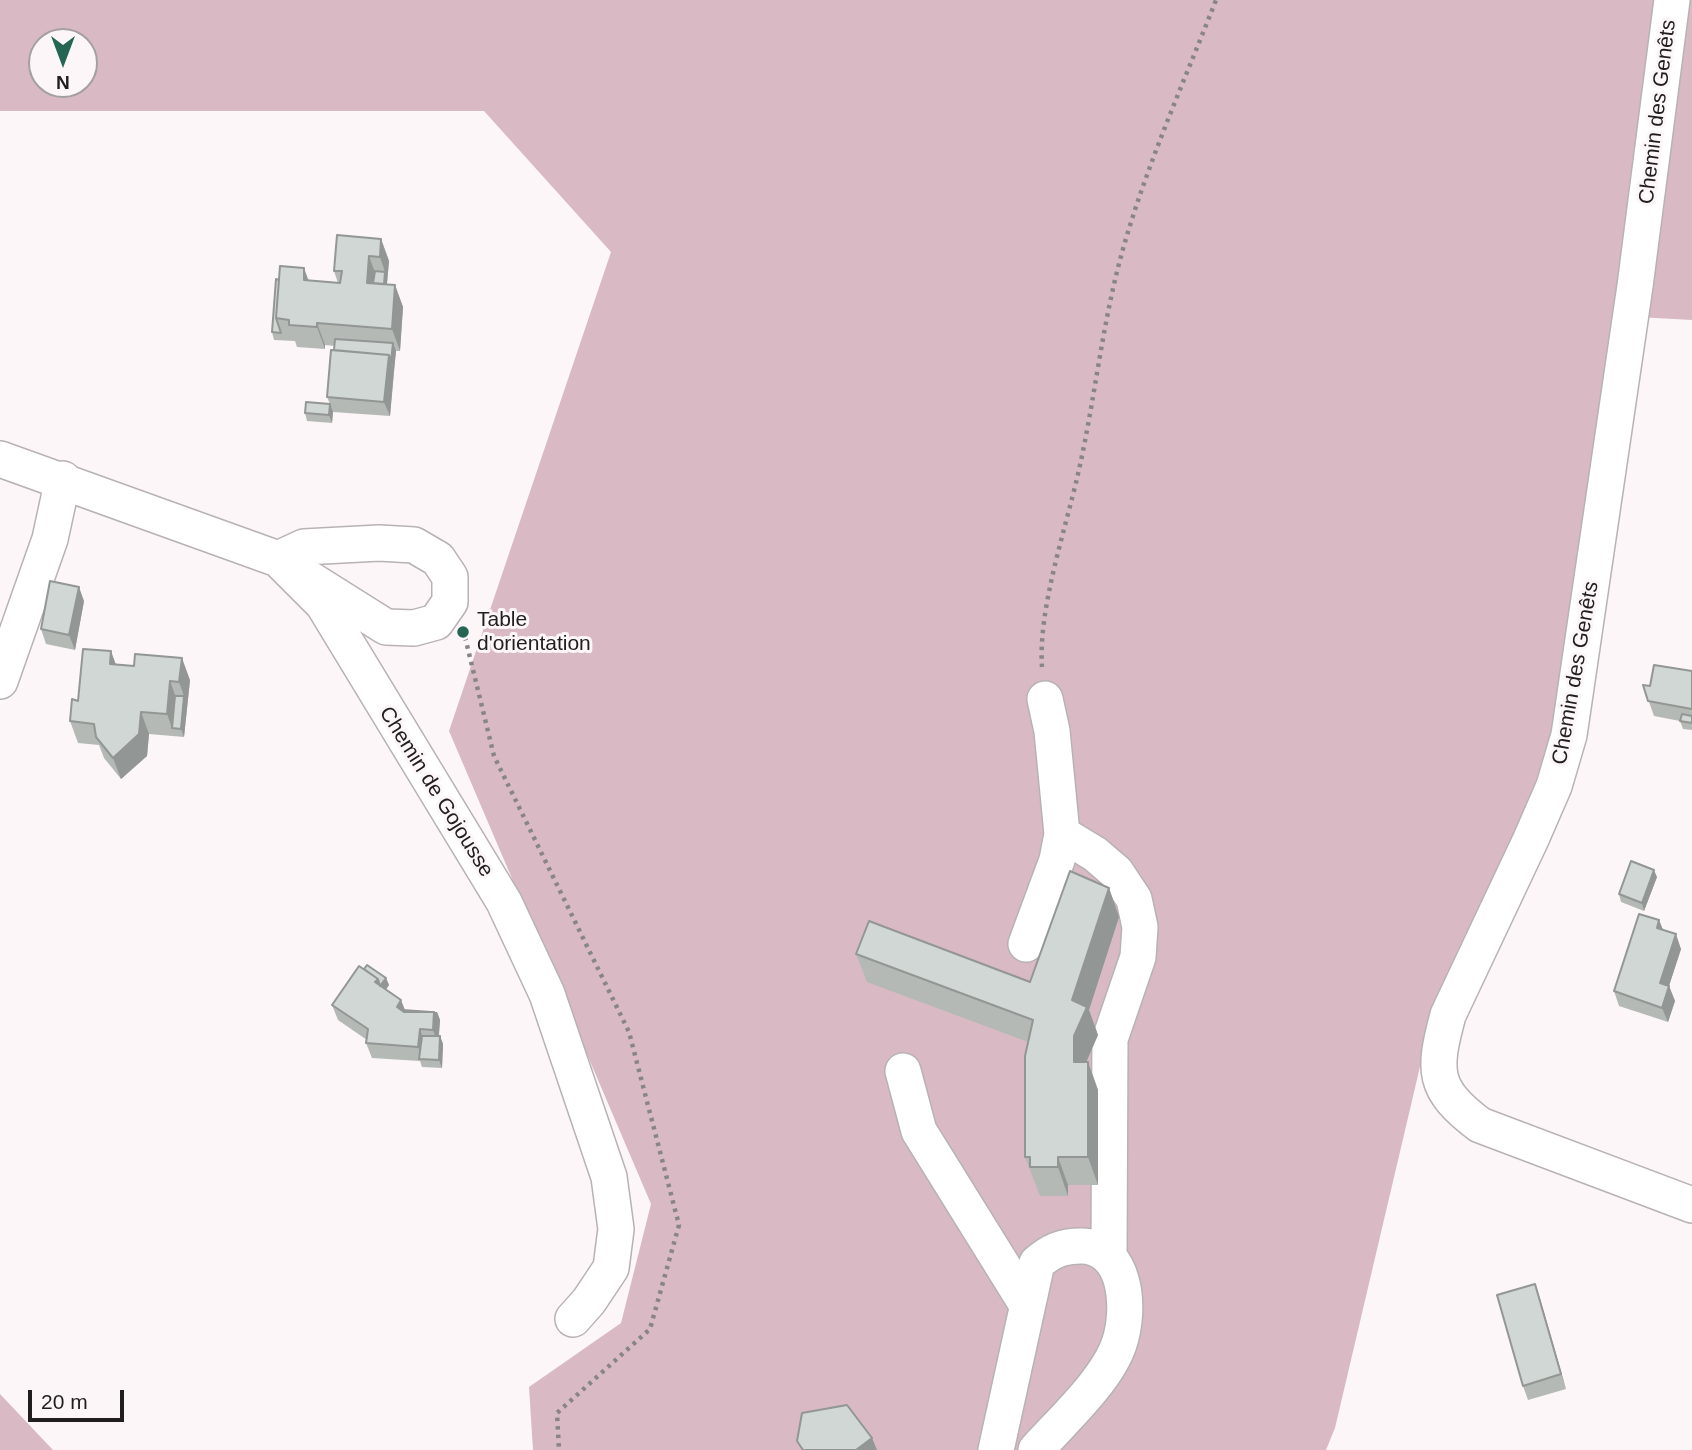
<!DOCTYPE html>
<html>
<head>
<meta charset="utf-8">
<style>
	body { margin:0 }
	#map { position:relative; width:1692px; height:1450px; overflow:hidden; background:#fcf6f8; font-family:Arial,sans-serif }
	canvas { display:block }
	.north { position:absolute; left:28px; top:28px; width:70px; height:70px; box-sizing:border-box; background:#fcf6f8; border:2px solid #a4a0a1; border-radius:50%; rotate:180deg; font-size:19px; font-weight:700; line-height:28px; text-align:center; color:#201e1e }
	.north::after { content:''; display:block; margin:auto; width:24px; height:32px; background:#256553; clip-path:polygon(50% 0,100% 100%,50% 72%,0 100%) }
	.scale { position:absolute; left:28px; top:1390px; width:96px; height:32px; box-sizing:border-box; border:4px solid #201e1e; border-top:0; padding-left:9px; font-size:21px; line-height:24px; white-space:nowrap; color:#201e1e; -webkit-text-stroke:5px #fcf6f8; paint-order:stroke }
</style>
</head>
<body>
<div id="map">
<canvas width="1692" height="1450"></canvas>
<div class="north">N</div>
<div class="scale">20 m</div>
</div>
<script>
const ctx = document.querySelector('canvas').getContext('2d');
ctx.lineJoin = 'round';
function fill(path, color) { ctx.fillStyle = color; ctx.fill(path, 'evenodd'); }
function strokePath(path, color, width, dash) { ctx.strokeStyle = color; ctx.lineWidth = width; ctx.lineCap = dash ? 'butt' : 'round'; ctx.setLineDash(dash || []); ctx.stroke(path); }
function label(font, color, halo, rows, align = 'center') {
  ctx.font = font + ' Arial,sans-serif'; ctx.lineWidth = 6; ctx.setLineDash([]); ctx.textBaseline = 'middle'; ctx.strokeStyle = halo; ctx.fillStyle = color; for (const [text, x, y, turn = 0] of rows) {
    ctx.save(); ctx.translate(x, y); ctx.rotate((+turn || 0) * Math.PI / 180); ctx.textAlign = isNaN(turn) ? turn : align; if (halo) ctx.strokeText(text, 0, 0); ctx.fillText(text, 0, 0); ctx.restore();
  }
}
const green = new Path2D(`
	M0,0H1692V320L1618,316L1569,735L1427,1037L1335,1428L1326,1450H533L529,1387L621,1323L651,1204L449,731L611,252L484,111H0ZM42,42H84V84H42Z
	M0,1394L53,1450H0Z`);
const path = new Path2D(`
	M465,637L494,756L629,1032L679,1225L650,1329L557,1413L559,1450
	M1042,667C1038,610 1065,531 1078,474C1095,400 1102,323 1123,249C1147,164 1184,82 1216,0`);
const minor = new Path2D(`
	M1672,0L1635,286L1569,735L1554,786L1531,839L1448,1015C1433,1071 1432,1089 1480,1125L1692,1205
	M0,459L278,559L323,604L504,902L547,994L609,1177L616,1229L611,1268L589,1301L573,1319
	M379,543L414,545L438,559L450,577V602L436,622L414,628L386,627L278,559L304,547Z
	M0,681L50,539L63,479
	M1062,834L1095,854L1116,872L1134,899L1140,927L1138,957L1110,1039L1109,1254
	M1026,944L1057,860L1062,834L1052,731L1045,699
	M903,1071L919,1131L1027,1305
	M996,1450L1037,1263C1051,1251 1062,1246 1081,1246C1127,1246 1131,1309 1119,1344C1107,1380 1062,1421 1036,1450`);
const wall = new Path2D(`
	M381,239L389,261L387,284L395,285L403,307L400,351H396L390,416L333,412L332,423L307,421L305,413L330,404L327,397L335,346L325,345V349L297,347L295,341L274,340L272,332L276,279L338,283L334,271Z
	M84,601L75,650L46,644L41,629Z
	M116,664L190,680L184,737L149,734L147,756L121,779L104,758L99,745L78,743L70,721L78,701Z
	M1692,671V730L1683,729L1680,721L1654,716L1643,685L1650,686Z
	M1657,877L1644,911L1621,902L1619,894Z
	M1109,888L1119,917L1089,1010L1098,1035L1086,1062H1088L1098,1090V1185H1068V1196H1040L1025,1157L1028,1042L867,982L856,954L1030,982Z
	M1659,920L1663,930L1681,949L1669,986L1675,1001L1668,1022L1619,1006L1614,991Z
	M364,969L386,978L389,985L386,990L405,1010L437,1012L440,1020L439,1036H440L443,1044L442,1068L422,1067L420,1061L372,1058L366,1043L367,1040L338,1020L332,1005Z
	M1535,1284L1540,1299L1566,1389L1528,1400L1523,1386Z`);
const shadedWall = new Path2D(`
	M381,239L389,261L385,305L382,298L385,272L380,257Z
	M369,256L377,278L376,297L367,283Z
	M304,268L312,290L304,280Z
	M395,285L403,307L400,351L392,329Z
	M317,323L325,345V349L317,327Z
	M393,343L396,351L394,370L391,362Z
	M389,355L394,370L390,416L384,402Z
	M330,404L333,412L332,423L329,415Z
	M79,587L84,601L75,650L69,635Z
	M111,651L119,673L110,664Z
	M182,658L190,680L184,737L181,729L184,696L179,682Z
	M170,681L178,703L172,728L167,714Z
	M141,712L149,734L147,756L121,779L113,758Z
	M1654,870L1657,877L1644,911L1642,903Z
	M1109,888L1119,917L1089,1010L1098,1035L1085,1065L1074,1062L1072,1000Z
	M1659,920L1665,935L1657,928Z
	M1676,934L1681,949L1665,998L1660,983Z
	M386,978L389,985L380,997L375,982L378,979Z
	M1669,986L1675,1001L1668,1022L1662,1008Z
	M401,1000L407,1015L397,1007Z
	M434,1012H437L440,1020L438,1045L433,1030Z
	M420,1029L425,1044L423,1059L418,1047Z
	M440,1036L443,1044L442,1068L439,1060Z
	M1088,1062L1098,1090V1185L1088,1157Z
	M1058,1157L1068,1185V1196L1058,1167Z
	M1535,1284L1540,1299L1566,1389L1561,1374Z
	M872,1438L877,1450H856Z`);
const building = new Path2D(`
	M337,235L381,239L380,257L369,256L367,283L395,285L392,329L317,323V327L289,325V320L276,318L280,266L304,268V280L340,283L342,271H334Z
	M375,271L385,272L384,284L373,283Z
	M276,279L279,280L276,318L281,333L272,332Z
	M335,339L393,343L391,362L389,355L334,350Z
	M331,350L389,355L384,402L327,397Z
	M306,402L330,404L329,415L305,413Z
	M50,581L79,587L69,635L41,629Z
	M83,649L111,651L110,664L134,666L135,654L182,658L179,682L170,681L167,714L141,712L139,734L113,758L96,737L94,724L70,721L72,699L78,701Z
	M1654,665L1692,671V709L1648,701L1643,685L1650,686Z
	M175,696H184L181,729L172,728Z
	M1682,714L1692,716V723L1680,721Z
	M1631,861L1654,870L1642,903L1619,894Z
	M1070,871L1109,888L1072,1000L1087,1007L1074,1036V1062H1088V1157H1058V1167H1030V1157H1025V1056L1033,1020L856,954L869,921L1030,982Z
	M1639,914L1659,920L1657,928L1676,934L1660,983L1669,986L1662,1008L1614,991Z
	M367,965L386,978L380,986L378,979L364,969Z
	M359,966L378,979L375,982L401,1000L397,1007L404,1012H434L433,1030L420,1029L418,1047L366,1043L368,1029L332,1005Z
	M402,1010L431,1012H404Z
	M422,1036H440L439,1060L419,1059Z
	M1535,1284L1561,1374L1523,1386L1497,1295Z
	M847,1405L872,1438L856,1450H803L797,1441L802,1413Z`);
const markers = [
	[463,632,7,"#256553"]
];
const streetNames = [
	["Chemin des Genêts",1658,112,-83],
	["Chemin des Genêts",1576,673,-80],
	["Chemin de Gojousse",436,792,58]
];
const poiNames = [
	["Table",477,620],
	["d'orientation",477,644]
];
fill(green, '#d9bac4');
strokePath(minor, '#b8b2b3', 38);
strokePath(path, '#898586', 4.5, [3.5, 5]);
strokePath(minor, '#fff', 35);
fill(wall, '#b4b9b6');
fill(shadedWall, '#929694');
fill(building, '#d1d7d4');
strokePath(building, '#929694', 2);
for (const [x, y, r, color] of markers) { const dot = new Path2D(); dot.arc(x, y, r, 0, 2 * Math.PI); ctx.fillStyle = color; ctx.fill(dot); strokePath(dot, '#fcf6f8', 2.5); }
label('21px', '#201e1e', '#fcf6f8', streetNames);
label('21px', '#201e1e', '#fcf6f8', poiNames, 'left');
</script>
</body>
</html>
